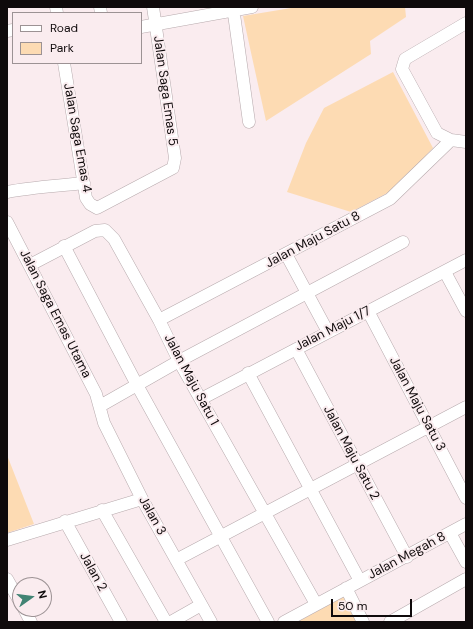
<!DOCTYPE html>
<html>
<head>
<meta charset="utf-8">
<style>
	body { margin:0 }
	#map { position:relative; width:473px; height:629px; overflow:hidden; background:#faecef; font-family:"DM Sans",sans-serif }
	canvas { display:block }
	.frame { position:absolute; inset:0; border:8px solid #0f0a0b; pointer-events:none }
	.legend { position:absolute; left:12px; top:12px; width:130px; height:52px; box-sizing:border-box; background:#faecef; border:1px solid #9c9294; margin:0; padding:5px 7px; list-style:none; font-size:12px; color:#0f0a0b }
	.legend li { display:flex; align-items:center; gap:8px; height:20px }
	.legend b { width:20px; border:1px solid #9c9294 }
	.north { position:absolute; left:12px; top:577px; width:40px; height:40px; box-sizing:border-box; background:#faecef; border:1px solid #9c9294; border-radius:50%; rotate:76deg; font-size:11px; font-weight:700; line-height:16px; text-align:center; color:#0f0a0b }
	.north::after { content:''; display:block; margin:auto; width:14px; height:18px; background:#428474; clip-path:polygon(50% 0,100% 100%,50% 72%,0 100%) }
	.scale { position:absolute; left:331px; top:599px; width:81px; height:18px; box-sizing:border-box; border:2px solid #0f0a0b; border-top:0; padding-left:5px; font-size:12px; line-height:14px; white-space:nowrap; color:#0f0a0b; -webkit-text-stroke:3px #faecef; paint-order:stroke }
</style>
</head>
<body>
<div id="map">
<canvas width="473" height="629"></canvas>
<div class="frame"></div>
<ul class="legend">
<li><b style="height:5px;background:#fff"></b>Road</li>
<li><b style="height:11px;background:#fddbb3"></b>Park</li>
</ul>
<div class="north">N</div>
<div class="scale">50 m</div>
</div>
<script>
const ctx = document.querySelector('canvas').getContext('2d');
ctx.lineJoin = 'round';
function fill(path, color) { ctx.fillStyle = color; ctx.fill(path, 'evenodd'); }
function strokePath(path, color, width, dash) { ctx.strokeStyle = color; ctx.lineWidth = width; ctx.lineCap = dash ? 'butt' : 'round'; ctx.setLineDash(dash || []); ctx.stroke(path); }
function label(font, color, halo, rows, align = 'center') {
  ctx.font = font + ' "DM Sans",sans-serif'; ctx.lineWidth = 4; ctx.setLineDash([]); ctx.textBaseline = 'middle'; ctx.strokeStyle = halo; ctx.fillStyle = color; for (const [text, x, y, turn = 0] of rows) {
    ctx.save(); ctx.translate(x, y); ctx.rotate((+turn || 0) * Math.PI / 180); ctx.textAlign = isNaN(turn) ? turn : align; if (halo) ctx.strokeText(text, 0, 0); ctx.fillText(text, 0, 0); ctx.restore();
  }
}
const green = new Path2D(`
	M297,7H405L406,17L370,41L371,54L266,121L243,16Z
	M393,72L433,148L395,189L351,212L287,192L306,143L324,108Z
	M7,455L34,524L7,533Z
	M343,597L357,622H297Z`);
const minor = new Path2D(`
	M56,7L57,13
	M100,7L101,13
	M233,7L249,122
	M466,23L405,59L402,69L437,133L451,140L466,142
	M141,27L252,7
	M7,31L13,30
	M64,63L86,198L90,204L97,208L173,168L175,158L153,7
	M7,192C33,187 58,186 84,183
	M7,222L96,394L104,423L142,499L211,622
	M64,246L137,385L268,622
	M286,254L328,332
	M30,265L95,231L105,230L114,239L159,320L179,361L316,604
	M445,272L466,311
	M368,311L466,498
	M159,320L390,199L451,140
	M296,349L407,557
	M248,373L360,581
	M201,399L466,260
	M100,406L179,361L403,242
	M102,510L166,622
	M65,521L121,622
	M450,533L466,562
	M7,540L142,499
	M176,560L466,407
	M7,579L20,602
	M346,588L363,622
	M24,609L31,622
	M171,622L201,605
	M284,622L466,524
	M390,622L466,579`);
const streetNames = [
	["Jalan Saga Emas 5",165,91,82],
	["Jalan Saga Emas 4",77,138,80],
	["Jalan Maju Satu 8",313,240,-28],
	["Jalan Saga Emas Utama",55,314,63],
	["Jalan Maju 1/7",333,329,-27],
	["Jalan Maju Satu 1",191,380,62],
	["Jalan Maju Satu 3",417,404,62],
	["Jalan Maju Satu 2",351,453,62],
	["Jalan 3",152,516,61],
	["Jalan Megah 8",407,556,-28],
	["Jalan 2",93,572,61]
];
fill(green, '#fddbb3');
strokePath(minor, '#b7aaad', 13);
strokePath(minor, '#fff', 12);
label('13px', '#0f0a0b', '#faecef', streetNames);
</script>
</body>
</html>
